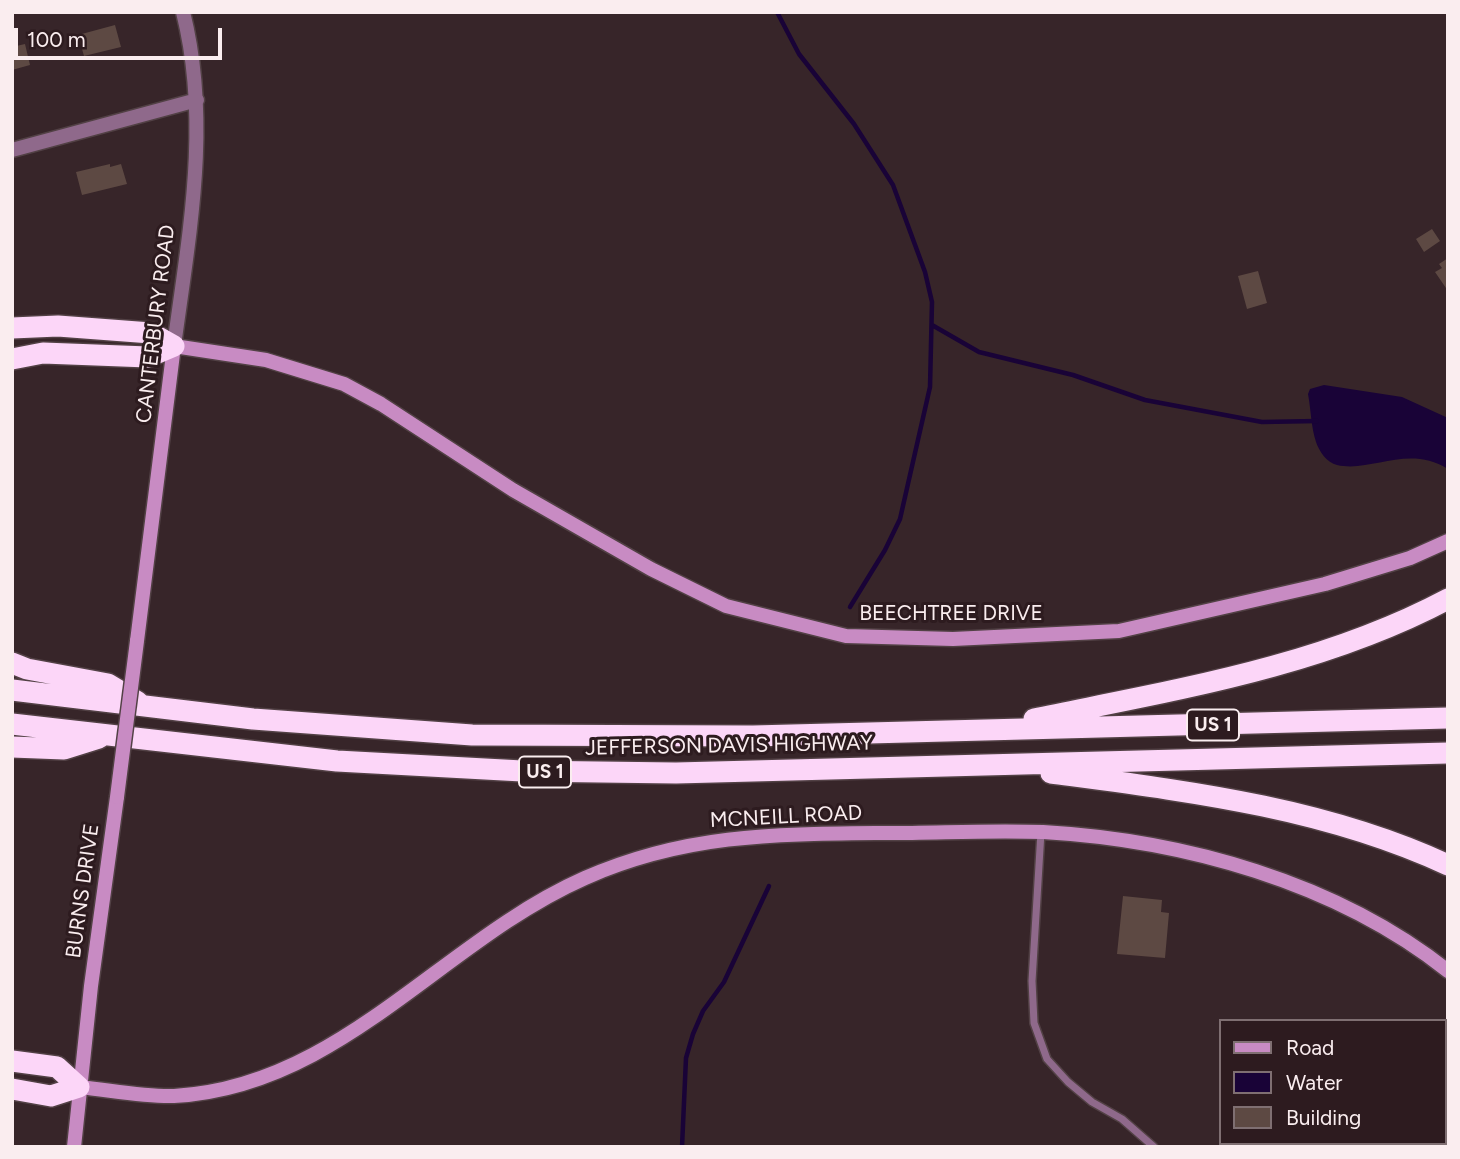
<!DOCTYPE html>
<html>
<head>
<meta charset="utf-8">
<style>
	body { margin:0 }
	#map { position:relative; width:1460px; height:1159px; overflow:hidden; background:#372529; font-family:Figtree,sans-serif }
	canvas { display:block }
	.frame { position:absolute; inset:0; border:14px solid #faedef; pointer-events:none }
	.legend { position:absolute; left:1219px; top:1019px; width:228px; height:126px; box-sizing:border-box; background:#2d1b1f; border:2px solid #7f6f72; margin:0; padding:9px 12px; list-style:none; font-size:21px; color:#faedef }
	.legend li { display:flex; align-items:center; gap:14px; height:35px }
	.legend b { width:35px; border:2px solid #7f6f72 }
	.scale { position:absolute; left:14px; top:28px; width:208px; height:32px; box-sizing:border-box; border:4px solid #faedef; border-top:0; padding-left:9px; font-size:21px; line-height:24px; white-space:nowrap; color:#faedef; -webkit-text-stroke:5px #2d1b1f; paint-order:stroke }
</style>
</head>
<body>
<div id="map">
<canvas width="1460" height="1159"></canvas>
<div class="frame"></div>
<ul class="legend">
<li><b style="height:9px;background:#c88bc3"></b>Road</li>
<li><b style="height:19px;background:#190337"></b>Water</li>
<li><b style="height:19px;background:#5d4943"></b>Building</li>
</ul>
<div class="scale">100 m</div>
</div>
<script>
const ctx = document.querySelector('canvas').getContext('2d');
ctx.lineJoin = 'round';
function fill(path, color) { ctx.fillStyle = color; ctx.fill(path, 'evenodd'); }
function strokePath(path, color, width, dash) { ctx.strokeStyle = color; ctx.lineWidth = width; ctx.lineCap = dash ? 'butt' : 'round'; ctx.setLineDash(dash || []); ctx.stroke(path); }
function label(font, color, halo, rows, align = 'center') {
  ctx.font = font + ' Figtree,sans-serif'; ctx.lineWidth = 6; ctx.setLineDash([]); ctx.textBaseline = 'middle'; ctx.strokeStyle = halo; ctx.fillStyle = color; for (const [text, x, y, turn = 0] of rows) {
    ctx.save(); ctx.translate(x, y); ctx.rotate((+turn || 0) * Math.PI / 180); ctx.textAlign = isNaN(turn) ? turn : align; if (halo) ctx.strokeText(text, 0, 0); ctx.fillText(text, 0, 0); ctx.restore();
  }
}
const water = new Path2D(`
	M1324,385L1402,397L1448,418V469C1408,444 1371,473 1337,465C1327,463 1319,451 1316,442C1311,427 1311,410 1308,394L1310,389Z`);
const stream = new Path2D(`
	M777,12L799,54L854,124L893,185L925,272L932,302L930,387L900,519L885,550L850,607
	M932,325L979,352L1073,375L1145,400L1262,422L1317,421
	M682,1147L686,1058L693,1034L703,1011L724,982L769,886`);
const building = new Path2D(`
	M115,25L121,47L84,56L78,35Z
	M25,44L30,65L12,70V47Z
	M110,164V167L121,164L127,184L82,195L76,172Z
	M1432,229L1440,241L1424,252L1416,239Z
	M1448,258V291L1435,272L1442,268L1439,264Z
	M1258,271L1267,303L1247,309L1238,276Z
	M1123,896L1162,900L1161,912L1169,913L1165,958L1117,954Z`);
const lane = new Path2D(`
	M1041,832L1032,981L1034,1023L1047,1059L1068,1082L1092,1102L1122,1119L1154,1147
	M1343,1143L1345,1147
	M1275,1147L1279,1143`);
const street = new Path2D(`
	M12,150L197,100
	M174,346C189,234 211,123 183,12`);
const secondary = new Path2D(`
	M137,641L174,346L266,360L344,384L381,404L513,490L651,569L726,606L846,636L953,639L1119,631L1325,584L1410,558L1448,541
	M79,1087C110,1090 143,1097 174,1096C340,1087 442,941 585,878C687,833 779,834 888,833C939,833 991,830 1043,832C1183,840 1336,882 1448,971
	M74,1147L91,986L117,797`);
const highway = new Path2D(`
	M12,328L58,326L151,333L174,346
	M12,359L43,353L148,357L174,346
	M12,663L27,669L108,684L138,702
	M12,690L253,719L472,735L753,736L1448,718
	M1034,719C1174,690 1320,667 1448,599
	M12,724L337,761L522,771L676,773L1448,753
	M12,747L64,749L99,738
	M1051,773C1186,791 1323,807 1448,865
	M12,1061L57,1067L79,1087L51,1096L12,1089`);
const secondaryBridge = new Path2D(`
	M117,797L137,641`);
const shields = [
	[1213,725,52],
	[545,772,52]
];
const shieldNames = [
	["US 1",1213,725],
	["US 1",545,772]
];
const streetNames = [
	["CANTERBURY ROAD",156,324,-83],
	["BEECHTREE DRIVE",951,614],
	["JEFFERSON DAVIS HIGHWAY",729,746,-1],
	["MCNEILL ROAD",786,817,-3],
	["BURNS DRIVE",83,891,-82]
];
fill(water, '#190337');
strokePath(stream, '#190337', 4.5);
fill(building, '#5d4943');
strokePath(lane, '#524145', 10);
strokePath(street, '#524145', 17);
strokePath(secondary, '#524145', 17);
strokePath(highway, '#524145', 24);
strokePath(lane, '#8f698b', 7);
strokePath(street, '#8f698b', 14);
strokePath(secondary, '#c88bc3', 14);
strokePath(highway, '#fcd6f8', 21);
strokePath(secondaryBridge, '#524145', 17, []);
strokePath(secondaryBridge, '#c88bc3', 14);
for (const [x, y, w] of shields) { const box = new Path2D(); box.roundRect(x - w / 2, y - 15.5, w, 31, 5); ctx.fillStyle = '#2d1b1f'; ctx.fill(box); strokePath(box, '#faedef', 2); }
label('bold 19px', '#faedef', null, shieldNames);
label('21px', '#faedef', '#2d1b1f', streetNames);
</script>
</body>
</html>
